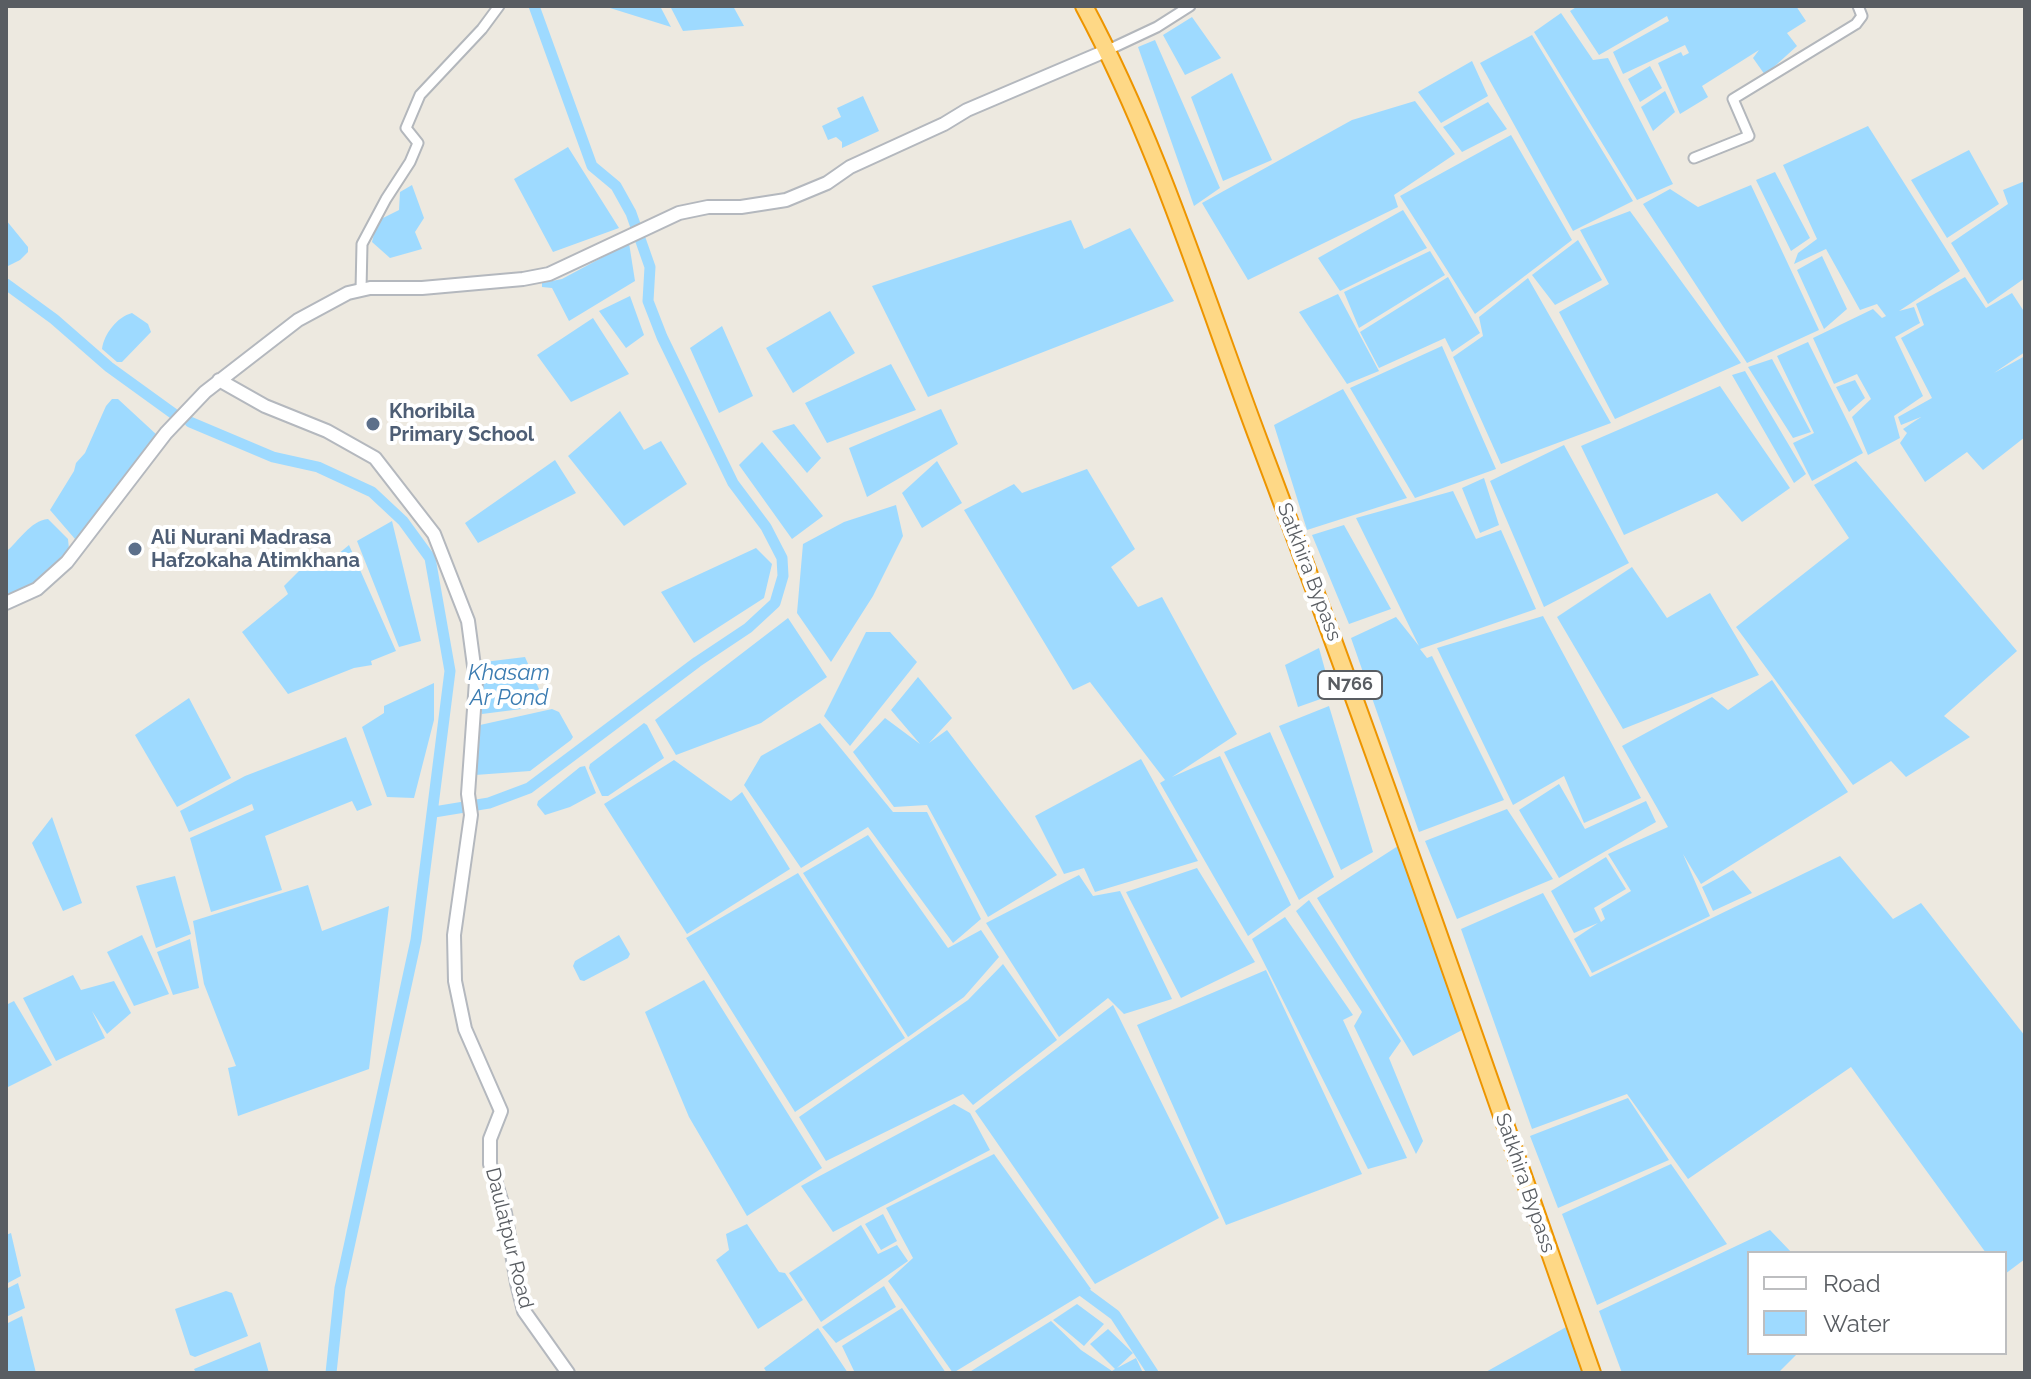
<!DOCTYPE html>
<html>
<head>
<meta charset="utf-8">
<style>
	body { margin:0 }
	#map { position:relative; width:2031px; height:1379px; overflow:hidden; background:#ede9e0; font-family:Raleway,sans-serif }
	canvas { display:block }
	.frame { position:absolute; inset:0; border:8px solid #595d62; pointer-events:none }
	.legend { position:absolute; left:1747px; top:1251px; width:260px; height:104px; box-sizing:border-box; background:#fff; border:2px solid #bdbec0; margin:0; padding:10px 14px; list-style:none; font-size:24px; color:#595d62 }
	.legend li { display:flex; align-items:center; gap:16px; height:40px }
	.legend b { width:40px; border:2px solid #bdbec0 }
</style>
</head>
<body>
<div id="map">
<canvas width="2031" height="1379"></canvas>
<div class="frame"></div>
<ul class="legend">
<li><b style="height:10px;background:#fff"></b>Road</li>
<li><b style="height:22px;background:#9edaff"></b>Water</li>
</ul>
</div>
<script>
const ctx = document.querySelector('canvas').getContext('2d');
ctx.lineJoin = 'round';
function fill(path, color) { ctx.fillStyle = color; ctx.fill(path, 'evenodd'); }
function strokePath(path, color, width, dash) { ctx.strokeStyle = color; ctx.lineWidth = width; ctx.lineCap = dash ? 'butt' : 'round'; ctx.setLineDash(dash || []); ctx.stroke(path); }
function label(font, color, halo, rows, align = 'center') {
  ctx.font = font + ' Raleway,sans-serif'; ctx.lineWidth = 8; ctx.setLineDash([]); ctx.textBaseline = 'middle'; ctx.strokeStyle = halo; ctx.fillStyle = color; for (const [text, x, y, turn = 0] of rows) {
    ctx.save(); ctx.translate(x, y); ctx.rotate((+turn || 0) * Math.PI / 180); ctx.textAlign = isNaN(turn) ? turn : align; if (halo) ctx.strokeText(text, 0, 0); ctx.fillText(text, 0, 0); ctx.restore();
  }
}
const water = new Path2D(`
	M609,6H660L671,27L610,8Z
	M670,6H733L744,26L683,31Z
	M1578,6H1796L1806,21L1787,33L1797,46L1765,75L1753,58L1759,50L1702,86L1708,97L1680,114L1658,63L1681,52L1683,56L1689,53L1685,45L1623,74L1613,52L1669,21L1667,16L1599,55L1570,11Z
	M1561,13L1593,60L1608,58L1673,184L1637,200L1534,32Z
	M1192,17L1221,58L1185,75L1163,35Z
	M1532,35L1633,201L1573,231L1480,63Z
	M1155,40L1220,188L1194,206L1138,47Z
	M1472,61L1488,96L1441,123L1418,92Z
	M1650,66L1662,88L1640,102L1628,79Z
	M1232,73L1272,160L1223,181L1191,97Z
	M1665,91L1675,112L1653,131L1641,107Z
	M863,96L879,131L842,148V142L836,137L828,140L822,126L841,117L837,108Z
	M1415,101L1455,154L1394,195L1398,207L1248,280L1202,203L1352,120Z
	M1488,102L1507,129L1462,152L1443,127Z
	M1868,126L1960,271L1899,311L1914,307L1920,323L1895,337L1923,396L1894,416L1900,438L1868,455L1852,417L1871,399L1857,374L1834,384L1813,338L1873,309L1882,318L1886,316L1877,304L1860,310L1826,249L1794,264L1798,253L1817,239L1783,165Z
	M1511,135L1572,240L1475,314L1400,196Z
	M568,147L619,228L553,252L514,179Z
	M1969,150L1999,204L1947,238L1911,180Z
	M1775,172L1810,238L1791,251L1756,180Z
	M2025,181V278L1988,304L1951,243L2008,204L2003,190Z
	M412,185L424,218L415,232L422,249L390,258L372,242L377,221L399,210L400,192Z
	M1751,185L1819,330L1747,363L1643,204L1670,189L1698,207Z
	M1403,210L1427,248L1340,291L1318,258Z
	M1630,211L1741,363L1615,419L1559,312L1609,284L1580,230Z
	M6,220L28,247V252L20,260L6,267Z
	M1071,220L1084,249L1130,228L1174,301L928,397L872,286Z
	M1578,240L1602,280L1555,305L1532,275Z
	M629,243L635,281L569,321L552,288L542,287V283L562,279Z
	M1430,251L1445,275L1359,328L1344,292Z
	M1822,256L1847,309L1824,329L1797,270Z
	M1448,277L1480,333L1452,352L1445,338L1379,368L1360,332Z
	M1965,277L1986,308L2012,293L2025,313V352L1994,373L2025,356V437L1983,470L1967,452L1925,482L1900,443L1907,433L1903,429L1921,417L1901,425L1898,417L1932,398L1901,338L1924,325L1916,304Z
	M1528,278L1611,423L1501,464L1453,357L1483,336L1479,317Z
	M1338,294L1379,371L1347,384L1299,312Z
	M630,296L644,335L626,348L599,311Z
	M830,311L855,353L793,393L766,348Z
	M132,313L148,324L151,332L122,362H117L102,349C104,334 117,317 132,313Z
	M593,318L629,374L571,402L537,355Z
	M722,326L753,396L719,413L690,348Z
	M1808,342L1863,453L1812,481L1793,443L1814,433L1777,356Z
	M1442,346L1496,469L1415,498L1350,388Z
	M1772,359L1811,432L1793,438L1748,367Z
	M891,364L916,410L827,443L805,403Z
	M1745,371L1806,474L1794,483L1732,375Z
	M1855,380L1865,398L1849,412L1836,387Z
	M1720,386L1790,488L1742,522L1717,493L1624,535L1581,446Z
	M1343,389L1407,498L1307,530L1274,425Z
	M112,399H118L157,435L156,441L115,487L92,523L75,539L50,510L74,471L76,463L85,453L106,406Z
	M941,409L958,444L867,497L849,448Z
	M620,411L644,450L661,441L687,484L624,526L568,456Z
	M794,424L821,458L807,473L772,431Z
	M762,442L823,516L792,539L739,465Z
	M1564,445L1629,563L1544,607L1490,481Z
	M555,460L576,493L478,543L465,523Z
	M937,461L962,503L922,528L902,493Z
	M1856,461L2017,651L1944,716L1970,737L1906,777L1891,761L1853,785L1736,627L1849,538L1814,485Z
	M1087,469L1135,549L1111,567L1138,607L1162,597L1237,734L1172,777L1220,756L1291,905L1248,936L1160,783L1165,780L1090,682L1073,690L964,510L1014,484L1022,493Z
	M1484,478L1499,525L1480,533L1462,488Z
	M1453,491L1476,539L1501,530L1536,609L1420,649L1427,658L1432,656L1504,800L1419,832L1351,638L1396,617L1419,646L1356,518Z
	M896,505L903,536L873,596L831,662L797,613L803,544L844,522Z
	M48,519L68,539L69,549L35,584L6,596V552C19,541 30,521 48,519Z
	M392,521L421,641L399,647L357,541Z
	M1344,525L1391,609L1349,624L1312,535Z
	M349,545L396,651L371,661L372,665L354,668L288,694L242,632L288,594L284,586L319,551L326,564Z
	M756,548L772,564L764,598L694,643L661,592Z
	M1632,567L1667,618L1710,593L1759,675L1623,729L1557,617Z
	M1543,616L1641,798L1584,823L1564,776L1513,805L1437,648Z
	M788,618L827,677L761,723L676,755L655,720Z
	M866,632H890L917,662L850,746L824,716Z
	M1319,648L1332,695L1298,707L1285,665Z
	M525,657L542,696L537,707L482,714L476,663Z
	M918,677L952,718L929,743L947,730L1057,875L988,917L927,805L894,807L853,752L885,718L920,744L891,710Z
	M1772,680L1848,792L1701,884L1683,854L1710,916L1592,973L1574,939L1598,923L1574,933L1551,891L1606,857L1626,889L1594,908L1601,922L1605,919L1601,909L1631,891L1608,854L1668,827L1622,746L1712,697L1728,710Z
	M434,683V720L414,798L387,797L362,727L384,713V706Z
	M189,698L231,778L177,807L135,735Z
	M1329,706L1373,852L1341,870L1279,726Z
	M552,709L559,712L573,737L571,740L530,771L475,775L480,725Z
	M644,723L647,725L664,758L608,796H602L589,768L590,764Z
	M820,723L893,812H927L981,919L953,943L868,827L801,868L744,785L761,756Z
	M1270,732L1334,877L1299,900L1224,752Z
	M346,737L372,805L357,811L352,801L265,836L282,890L211,912L190,838L254,810L252,804L189,832L180,811L245,776Z
	M1141,759L1198,861L1095,892L1084,868L1064,874L1035,816Z
	M674,760L731,801L742,792L790,869L687,934L604,804Z
	M585,766L596,793L570,807L545,815L537,805L538,801L580,767Z
	M1559,784L1585,829L1646,801L1656,822L1559,878L1519,810Z
	M1507,809L1553,879L1457,919L1425,841Z
	M52,817L82,903L63,911L32,843Z
	M868,835L948,948L981,930L999,957L964,997L908,1037L803,873Z
	M1398,846L1464,1029L1413,1056L1317,898Z
	M1840,856L1893,919L1921,903L2025,1036V1259L2005,1274V1253H1986L1851,1067L1688,1179L1627,1094L1532,1129L1461,929L1543,893L1590,977Z
	M1197,868L1255,962L1181,998L1126,892Z
	M1733,870L1752,893L1713,911L1702,887Z
	M798,873L905,1038L795,1112L686,938Z
	M1079,875L1093,896L1120,891L1172,999L1124,1014L1108,998L1059,1037L986,923Z
	M175,876L191,934L156,948L136,886Z
	M308,885L322,931L389,906L369,1069L238,1116L228,1068L236,1066L204,984L193,921Z
	M1309,900L1401,1041L1389,1058L1423,1141L1416,1154L1354,1026L1362,1012L1296,911Z
	M1285,917L1353,1015L1343,1020L1407,1158L1368,1169L1252,939Z
	M142,935L169,994L134,1006L107,952Z
	M619,935L630,954L628,958L584,981L580,980L573,966L575,961Z
	M190,939L199,988L173,995L157,952Z
	M1003,964L1057,1040L973,1105L963,1094L826,1161L799,1117L968,1000Z
	M1266,970L1362,1174L1226,1225L1137,1025Z
	M73,975L81,990L114,981L131,1013L107,1034L92,1011L105,1038L56,1061L23,998Z
	M704,980L822,1168L747,1216L689,1117L645,1012Z
	M14,1001L52,1065L6,1088V1005Z
	M1113,1005L1219,1218L1095,1284L975,1111Z
	M1628,1098L1669,1160L1558,1208L1530,1136Z
	M954,1104L970,1113L990,1150L833,1232L801,1186Z
	M994,1154L1091,1289L953,1373L888,1281L913,1258L886,1208Z
	M1671,1164L1727,1244L1597,1305L1562,1214Z
	M883,1214L897,1241L881,1250L865,1224Z
	M747,1224L779,1272L785,1273L803,1300L758,1329L716,1260L729,1250L726,1234Z
	M861,1225L878,1254L897,1245L908,1261L821,1322L789,1273Z
	M1770,1230L1792,1253H1749V1353H1798L1778,1373H1622L1599,1311Z
	M11,1233L21,1276L6,1284V1235Z
	M18,1283L25,1308L6,1317V1289Z
	M884,1286L896,1307L836,1343L822,1327Z
	M226,1291L232,1293L248,1336L195,1357L190,1355L175,1309Z
	M1077,1304L1104,1324L1084,1346L1053,1320Z
	M902,1308L946,1373H855L842,1346Z
	M22,1316L36,1373H6V1324Z
	M1051,1321L1081,1350L1112,1371L1115,1369L1090,1344L1108,1329L1133,1353L1117,1368L1136,1358L1143,1373H968Z
	M1568,1326L1584,1373H1484Z
	M818,1328L848,1373H767L764,1368Z
	M260,1342L269,1373H196L194,1369Z`);
const canal = new Path2D(`
	M6,284L54,319L109,367L174,414
	M190,422L273,457L318,467L372,492L403,521L430,558L450,671L416,940L340,1288L331,1373
	M434,812L489,803L529,788L697,662L748,628L775,603L783,576L782,558L766,527L733,483L662,337L648,301L650,267L631,213L616,186L592,166L534,6
	M1073,1284L1115,1315L1153,1373`);
const street = new Path2D(`
	M1108,50L1157,27L1190,6
	M1694,158L1749,136L1733,99L1856,24L1862,16L1858,6
	M361,290L362,244L386,199L410,162L418,143L406,128L420,95L482,29L499,6`);
const secondary = new Path2D(`
	M219,380L265,406L327,431L375,458L434,534L468,621L476,681L468,794L471,815L454,935L455,981L465,1029L501,1111L490,1139V1164L505,1213L517,1283L524,1311L568,1373
	M6,603L37,589L67,562L166,433L205,392L298,320L348,293L370,288H422L523,279L549,274L679,213L708,207H741L786,200L827,183L850,167L944,124L967,110L1108,50`);
const highway = new Path2D(`
	M1084,6C1158,144 1204,295 1259,441C1376,750 1483,1062 1592,1373`);
const markers = [
	[373,424,8,"#5c6f8a"],
	[135,549,8,"#5c6f8a"]
];
const shields = [
	[1350,685,64]
];
const shieldNames = [
	["N766",1350,685]
];
const serviceNames = [
	["Khoribila",389,412],
	["Primary School",389,435],
	["Ali Nurani Madrasa",151,538],
	["Hafzokaha Atimkhana",151,561]
];
const streetNames = [
	["Satkhira Bypass",1309,572,69],
	["Satkhira Bypass",1525,1183,71],
	["Daulatpur Road",509,1238,76]
];
const waterNames = [
	["Khasam",509,673],
	["Ar Pond",509,698]
];
fill(water, '#9edaff');
strokePath(canal, '#9edaff', 11);
strokePath(street, '#b3b7bc', 13);
strokePath(secondary, '#b4b8be', 16);
strokePath(highway, '#ed9500', 20);
strokePath(street, '#fff', 9);
strokePath(secondary, '#fff', 12);
strokePath(highway, '#fed886', 16);
for (const [x, y, r, color] of markers) { const dot = new Path2D(); dot.arc(x, y, r, 0, 2 * Math.PI); ctx.fillStyle = color; ctx.fill(dot); strokePath(dot, '#fff', 3); }
for (const [x, y, w] of shields) { const box = new Path2D(); box.roundRect(x - w / 2, y - 14, w, 28, 6); ctx.fillStyle = '#fff'; ctx.fill(box); strokePath(box, '#595d62', 2); }
label('bold 18px', '#595d62', null, shieldNames);
label('bold 20px', '#4e5e75', '#fff', serviceNames, 'left');
label('20px', '#595d62', '#fff', streetNames);
label('italic 22px', '#3a7bb1', '#fff', waterNames);
</script>
</body>
</html>
